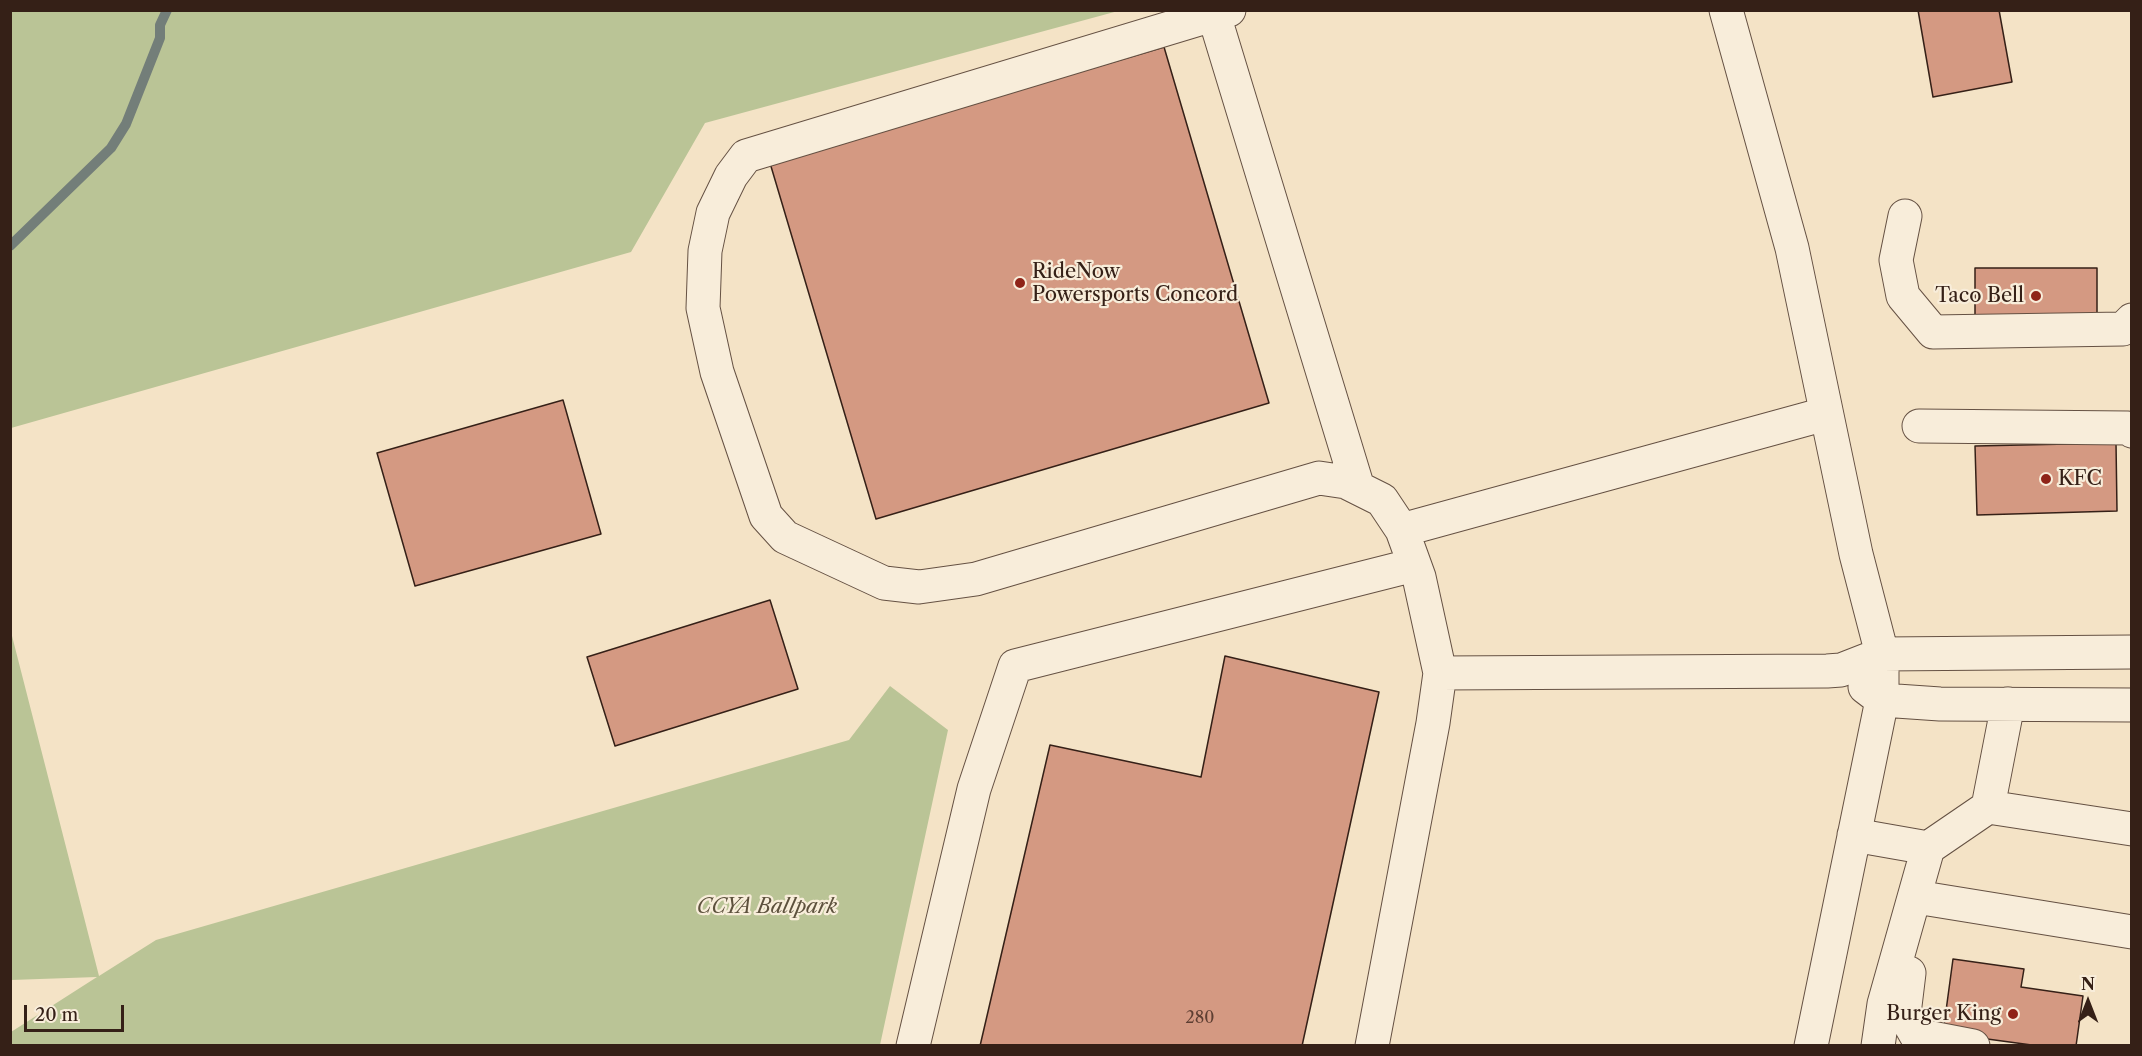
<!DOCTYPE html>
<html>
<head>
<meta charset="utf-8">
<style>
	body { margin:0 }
	#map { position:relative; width:2142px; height:1056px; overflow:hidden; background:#f4e3c6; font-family:"Libre Caslon Text",serif }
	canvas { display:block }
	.frame { position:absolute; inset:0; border:12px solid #352017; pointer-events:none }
	.north { position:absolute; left:2058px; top:972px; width:60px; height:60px; -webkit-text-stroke:4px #f8edda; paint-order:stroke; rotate:0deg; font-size:16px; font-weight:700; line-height:24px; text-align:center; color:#352017 }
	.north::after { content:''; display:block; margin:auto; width:21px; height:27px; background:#352017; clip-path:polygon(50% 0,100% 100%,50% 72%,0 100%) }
	.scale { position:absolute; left:24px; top:1005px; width:100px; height:27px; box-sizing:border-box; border:3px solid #352017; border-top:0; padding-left:8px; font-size:18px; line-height:21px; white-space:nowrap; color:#352017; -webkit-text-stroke:4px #f8edda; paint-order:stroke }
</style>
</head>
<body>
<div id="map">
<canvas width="2142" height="1056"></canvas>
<div class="frame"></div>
<div class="north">N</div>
<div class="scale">20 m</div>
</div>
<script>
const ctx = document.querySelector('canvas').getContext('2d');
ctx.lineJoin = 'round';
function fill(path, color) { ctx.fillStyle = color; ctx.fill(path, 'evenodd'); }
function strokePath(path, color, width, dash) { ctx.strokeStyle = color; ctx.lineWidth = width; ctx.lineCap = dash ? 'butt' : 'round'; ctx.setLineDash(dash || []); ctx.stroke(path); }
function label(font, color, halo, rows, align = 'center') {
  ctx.font = font + ' "Libre Caslon Text",serif'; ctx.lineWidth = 4.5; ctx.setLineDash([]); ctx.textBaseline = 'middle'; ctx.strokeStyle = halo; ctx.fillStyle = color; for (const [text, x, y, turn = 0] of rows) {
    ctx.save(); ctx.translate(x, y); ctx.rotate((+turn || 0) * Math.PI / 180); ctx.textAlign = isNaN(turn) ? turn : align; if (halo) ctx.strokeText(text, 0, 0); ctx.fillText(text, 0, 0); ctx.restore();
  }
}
const green = new Path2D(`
	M11,10H1118V11L705,123L631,252L11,428Z
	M11,632L99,976L156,940L849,740L890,686L948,730L880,1045H11V1032L97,977L11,980Z`);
const stream = new Path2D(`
	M10,246L111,148L126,124L160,38V25L167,10`);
const building = new Path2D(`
	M1918,10H1999L2012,82L1933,97Z
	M1164,47L1269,403L876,519L770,163Z
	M1975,268H2097V323H1975Z
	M563,400L601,534L415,586L377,453Z
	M2116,443L2117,511L1977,515L1975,446Z
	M770,600L798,689L615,746L587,657Z
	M1225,656L1379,692L1302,1046H980L1050,745L1201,777Z
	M1953,959L2024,969L2021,987L2083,996L2076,1046H2039L1943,1033Z`);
const minor = new Path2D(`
	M1229,10L746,156L731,176L713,213L705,251L703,308L717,372L766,516L785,537L884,583L919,587L976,579L1319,478L1346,482L1382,500L1402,530L1419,577L1440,673L1433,723L1372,1046
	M1726,10L1792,248L1856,554L1882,654V700L1811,1046
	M1214,15L1358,488
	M1905,216L1896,260L1903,296L1933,332L2123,329L2132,320
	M1919,426L2128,428L2132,431
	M1402,530L1825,414
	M1440,673L1827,671L1841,670L1882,654L2132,652
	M1865,687L1882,700L1940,704L2132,705
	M2008,704L1988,807L2132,829
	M1854,835L1928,848L1988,807
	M1916,897L2132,932
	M1909,973L1904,1014L1916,1035L1973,1046
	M913,1046L974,789L1015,666L1414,565
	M1878,1046L1884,1004L1928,848`);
const markers = [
	[1020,283,6,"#8f2418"],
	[2036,296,6,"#8f2418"],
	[2046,479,6,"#8f2418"],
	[2013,1014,6,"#8f2418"]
];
const numberNames = [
	["280",1200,1018]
];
const poiNames = [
	["RideNow",1032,272],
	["Powersports Concord",1032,295],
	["Taco Bell",2024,296,"right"],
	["KFC",2058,479],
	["Burger King",2001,1014,"right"]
];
const parkNames = [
	["CCYA Ballpark",767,907]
];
fill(green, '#bac496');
strokePath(stream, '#737e79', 10);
fill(building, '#d49982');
strokePath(building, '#352017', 1.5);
strokePath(minor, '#655143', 35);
strokePath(minor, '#f8edda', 33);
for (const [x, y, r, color] of markers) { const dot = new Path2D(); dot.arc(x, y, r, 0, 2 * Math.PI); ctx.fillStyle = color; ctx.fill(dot); strokePath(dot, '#f8edda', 2); }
label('16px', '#5d3e32', null, numberNames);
label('20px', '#352017', '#f8edda', poiNames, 'left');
label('italic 20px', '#5d513d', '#f8edda', parkNames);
</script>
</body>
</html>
